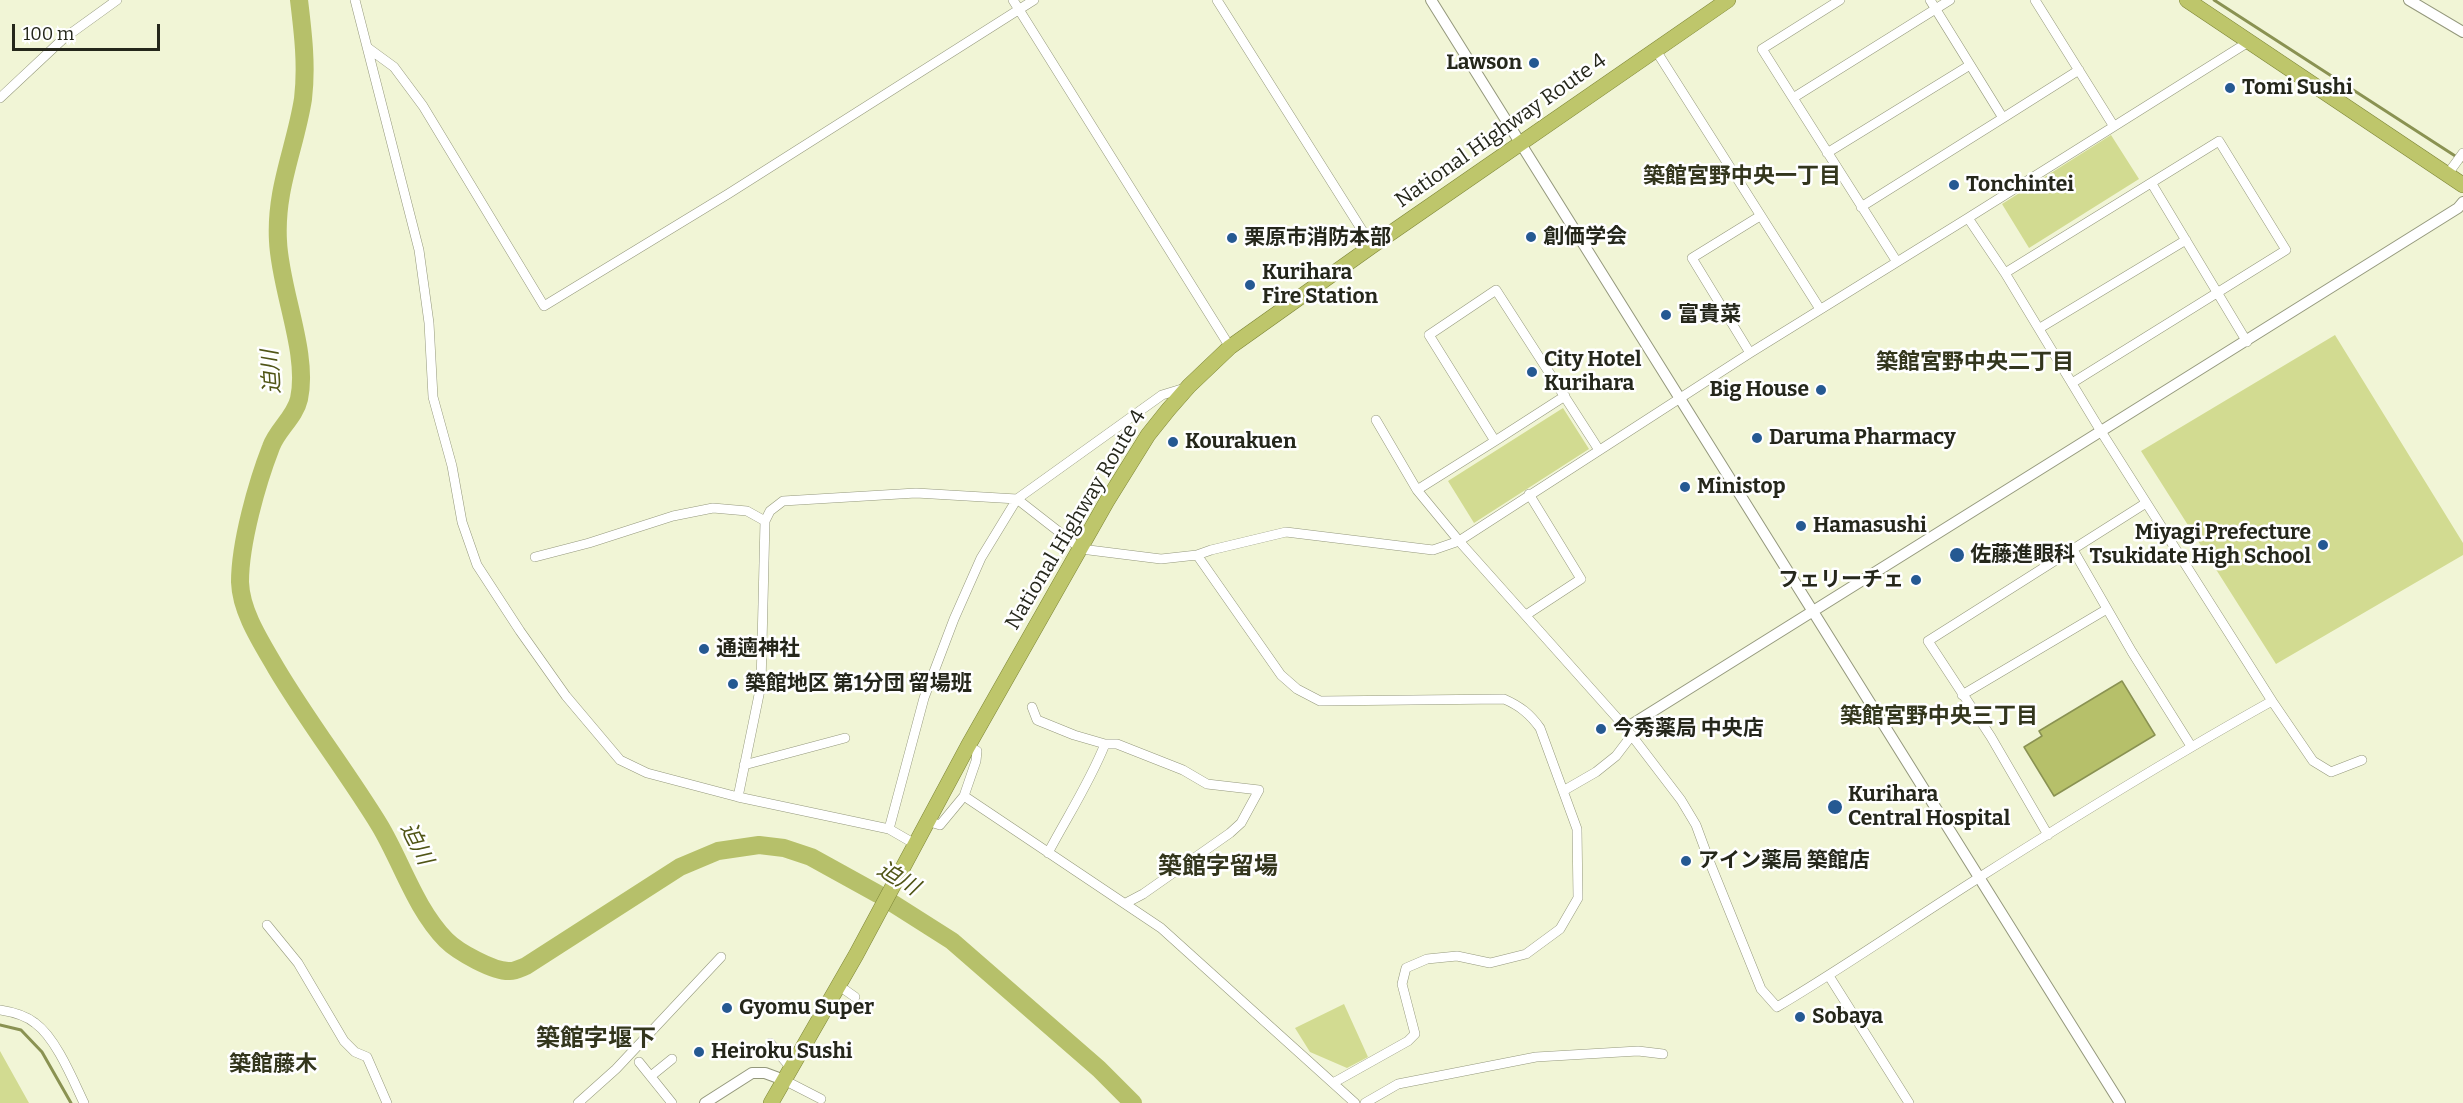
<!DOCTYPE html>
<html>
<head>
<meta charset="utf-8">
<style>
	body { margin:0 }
	#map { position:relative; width:2463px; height:1103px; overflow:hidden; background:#f1f5d6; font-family:Bitter,serif }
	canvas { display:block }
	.scale { position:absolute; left:12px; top:24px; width:148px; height:27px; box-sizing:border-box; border:3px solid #25271b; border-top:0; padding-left:8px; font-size:18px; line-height:21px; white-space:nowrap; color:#25271b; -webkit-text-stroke:4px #fff; paint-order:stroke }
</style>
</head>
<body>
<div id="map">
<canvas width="2463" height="1103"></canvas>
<div class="scale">100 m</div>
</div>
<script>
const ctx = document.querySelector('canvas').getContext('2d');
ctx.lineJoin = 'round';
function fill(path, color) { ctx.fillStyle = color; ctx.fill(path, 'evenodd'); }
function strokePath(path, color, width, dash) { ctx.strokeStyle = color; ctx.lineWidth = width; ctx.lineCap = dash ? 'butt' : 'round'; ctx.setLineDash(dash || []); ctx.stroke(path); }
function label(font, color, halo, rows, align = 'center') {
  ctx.font = font + ' Bitter,"Noto Sans JP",serif'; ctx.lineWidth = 5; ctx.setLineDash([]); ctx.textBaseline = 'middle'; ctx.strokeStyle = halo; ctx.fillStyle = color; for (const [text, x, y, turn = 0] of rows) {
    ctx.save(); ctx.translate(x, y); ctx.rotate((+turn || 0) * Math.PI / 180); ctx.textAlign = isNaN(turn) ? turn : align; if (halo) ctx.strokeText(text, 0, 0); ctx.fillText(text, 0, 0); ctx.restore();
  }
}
const green = new Path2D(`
	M2111,135L2139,179L2029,248L2002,204Z
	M2335,335L2463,543V555L2276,664L2141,451Z
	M1563,408L1589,449L1474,523L1448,481Z
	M1344,1004L1368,1057L1347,1068L1310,1052L1295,1028Z
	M0,1051L29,1103H0Z`);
const water = new Path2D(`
	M2122,681L2155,735L2054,796L2024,747L2042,736L2039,731Z`);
const stream = new Path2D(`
	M2214,0L2463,161
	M0,1025L21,1030L42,1052L71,1103`);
const river = new Path2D(`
	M299,0C303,33 307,66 303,99C295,149 275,189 278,241C280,290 309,353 299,399C295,417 277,430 271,447C257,483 240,543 240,582C241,612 261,642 276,668C308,722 347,772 380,826C402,863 415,908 446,940C458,952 494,972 510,971C515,971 521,968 526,966L680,867L718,851L759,845L784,848L811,857L878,894L952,941L1099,1069L1133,1103`);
const minor = new Path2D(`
	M355,0L419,250L429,323L433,397L452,466L462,522L477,565L520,631L566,696L620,760L647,773L738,797L889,829L915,844
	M1013,0L1230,347
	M1217,0L1372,246
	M1930,0L2003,118L2079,70
	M2035,0L2113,125
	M368,48L394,67L423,106L544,306L728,194L1034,0
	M1655,49L1820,309
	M0,98L63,39L117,0
	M1793,98L1762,49L1840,0
	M1827,153L1970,65
	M2447,175L2463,153
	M2152,184L2247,342
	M1861,207L2003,118
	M1968,218L2250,41
	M1897,262L1793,98L1950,0
	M2005,273L2219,141L2286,250L2072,383
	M2040,328L2186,240
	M1750,353L1692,258L1760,216
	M1376,420L1417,490
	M1495,441L1565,396
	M2072,548L2132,652L2191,746
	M1197,555L1281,675L1297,689L1320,701L1504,699C1520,706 1530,714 1540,728L1577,829L1578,898L1560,929L1526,954L1490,963L1457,956L1427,959L1406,968L1402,984L1415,1034L1408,1041L1333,1083
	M535,557L589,543L673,516L713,508L747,511L765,521
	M1526,615L1581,579L1529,494
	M1962,695L2107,609
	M2272,701L2313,761L2331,772L2362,760
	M1032,707L1037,720L1074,735L1105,744H1117L1183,770L1207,784L1259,790L1241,823L1230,833L1143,894L1126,903
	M744,765L845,738
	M1563,791L1596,772L1616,756L1632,735
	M964,796L976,761L977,751L968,746
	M738,797L761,685L765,521L770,511L783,501L916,493L1017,499L1081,549L1161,559L1197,555L1211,550L1286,532L1433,550L1459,541L1626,728L1681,800L1696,825L1710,863L1761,989L1777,1007C1846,966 1912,920 1980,877C2076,816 2173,756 2272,701L2102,433L2005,273L1968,218L1750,353L1459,541L1417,490L1495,441L1429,335L1496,290L1599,450
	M927,821L940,825L964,796L1161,928L1355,1103
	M889,829L924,698L954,619L981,558L1017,499L1162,395L1185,388
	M2048,835L1991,737L1928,641L2146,503
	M1048,853C1067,817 1090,782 1105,744
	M267,925L298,963L344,1041L355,1052L367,1057L387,1103
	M1829,976L1909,1103
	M838,985L855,997
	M0,1010C13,1012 25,1015 35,1023C56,1038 73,1080 84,1103
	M770,1043L791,1068
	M639,1062L672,1103
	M651,1076L672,1059
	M784,1080L821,1099
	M578,1103L616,1069L721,957
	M1365,1103L1398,1084L1536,1057L1638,1051L1663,1054`);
const tertiary = new Path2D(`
	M1431,0L2120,1103
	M2409,0L2463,32
	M1626,728L2458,208L2463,202
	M705,1103L752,1073H765L784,1080`);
const trunk = new Path2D(`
	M2187,0L2463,185
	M771,1103L856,955L968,746L1107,501L1148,435L1168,410L1189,386L1230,347L1372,246L1728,0`);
const markers = [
	[1534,63,6,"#255992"],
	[2230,88,6,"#255992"],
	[1954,185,6,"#255992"],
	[1531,237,6,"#255992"],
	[1232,238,6,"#255992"],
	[1250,285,6,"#255992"],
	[1666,315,6,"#255992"],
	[1532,372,6,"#255992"],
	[1821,390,6,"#255992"],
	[1757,438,6,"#255992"],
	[1173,442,6,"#255992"],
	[1685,487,6,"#255992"],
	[1801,526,6,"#255992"],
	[2323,545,6,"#255992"],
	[1957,555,8,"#255992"],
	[1916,580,6,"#255992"],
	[704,649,6,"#255992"],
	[733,684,6,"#255992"],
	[1601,729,6,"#255992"],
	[1835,807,8,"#255992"],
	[1686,861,6,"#255992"],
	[727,1008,6,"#255992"],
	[1800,1017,6,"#255992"],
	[699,1052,6,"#255992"]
];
const poiNames = [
	["Lawson",1522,63,"right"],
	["Tomi Sushi",2242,88],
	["Tonchintei",1966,185],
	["創価学会",1543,237],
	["栗原市消防本部",1244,238],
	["Kurihara",1262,273],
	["Fire Station",1262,297],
	["富貴菜",1678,315],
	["City Hotel",1544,360],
	["Kurihara",1544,384],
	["Big House",1809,390,"right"],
	["Daruma Pharmacy",1769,438],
	["Kourakuen",1185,442],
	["Ministop",1697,487],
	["Hamasushi",1813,526],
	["Miyagi Prefecture",2311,533,"right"],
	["Tsukidate High School",2311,557,"right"],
	["佐藤進眼科",1970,555],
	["フェリーチェ",1904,580,"right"],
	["通遖神社",716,649],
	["築館地区 第1分団 留場班",745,684],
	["今秀薬局 中央店",1613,729],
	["Kurihara",1848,795],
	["Central Hospital",1848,819],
	["アイン薬局 築館店",1698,861],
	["Gyomu Super",739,1008],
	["Sobaya",1812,1017],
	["Heiroku Sushi",711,1052]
];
const streetNames = [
	["National Highway Route 4",1501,131,-35],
	["National Highway Route 4",1076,520,-59]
];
const neighbourhoodNames = [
	["築館宮野中央一丁目",1742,177],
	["築館宮野中央二丁目",1975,363],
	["築館宮野中央三丁目",1939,717],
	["築館藤木",273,1065]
];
const waterNames = [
	["迫川",272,372,-94],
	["迫川",416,844,63],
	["迫川",898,879,31]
];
const quarterNames = [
	["築館字留場",1218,867],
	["築館字堰下",596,1039]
];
fill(green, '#d2db91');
fill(water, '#b6c06a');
strokePath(water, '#8a9252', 1.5);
strokePath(stream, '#8a9252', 3);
strokePath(river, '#b6c06a', 18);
strokePath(minor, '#94987c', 10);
strokePath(tertiary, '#94987c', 12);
strokePath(trunk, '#7d8537', 16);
strokePath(minor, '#fff', 9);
strokePath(tertiary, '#fff', 10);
strokePath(trunk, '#bec66b', 15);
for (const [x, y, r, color] of markers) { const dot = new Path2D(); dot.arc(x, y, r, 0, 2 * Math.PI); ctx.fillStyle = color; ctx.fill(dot); strokePath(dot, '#fff', 2); }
label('bold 21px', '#25271b', '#fff', poiNames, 'left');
label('21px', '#25271b', '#fff', streetNames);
label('bold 22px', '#33361d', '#fff', neighbourhoodNames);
label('italic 22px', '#505516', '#fff', waterNames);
label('bold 24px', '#33361d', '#fff', quarterNames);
</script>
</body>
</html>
